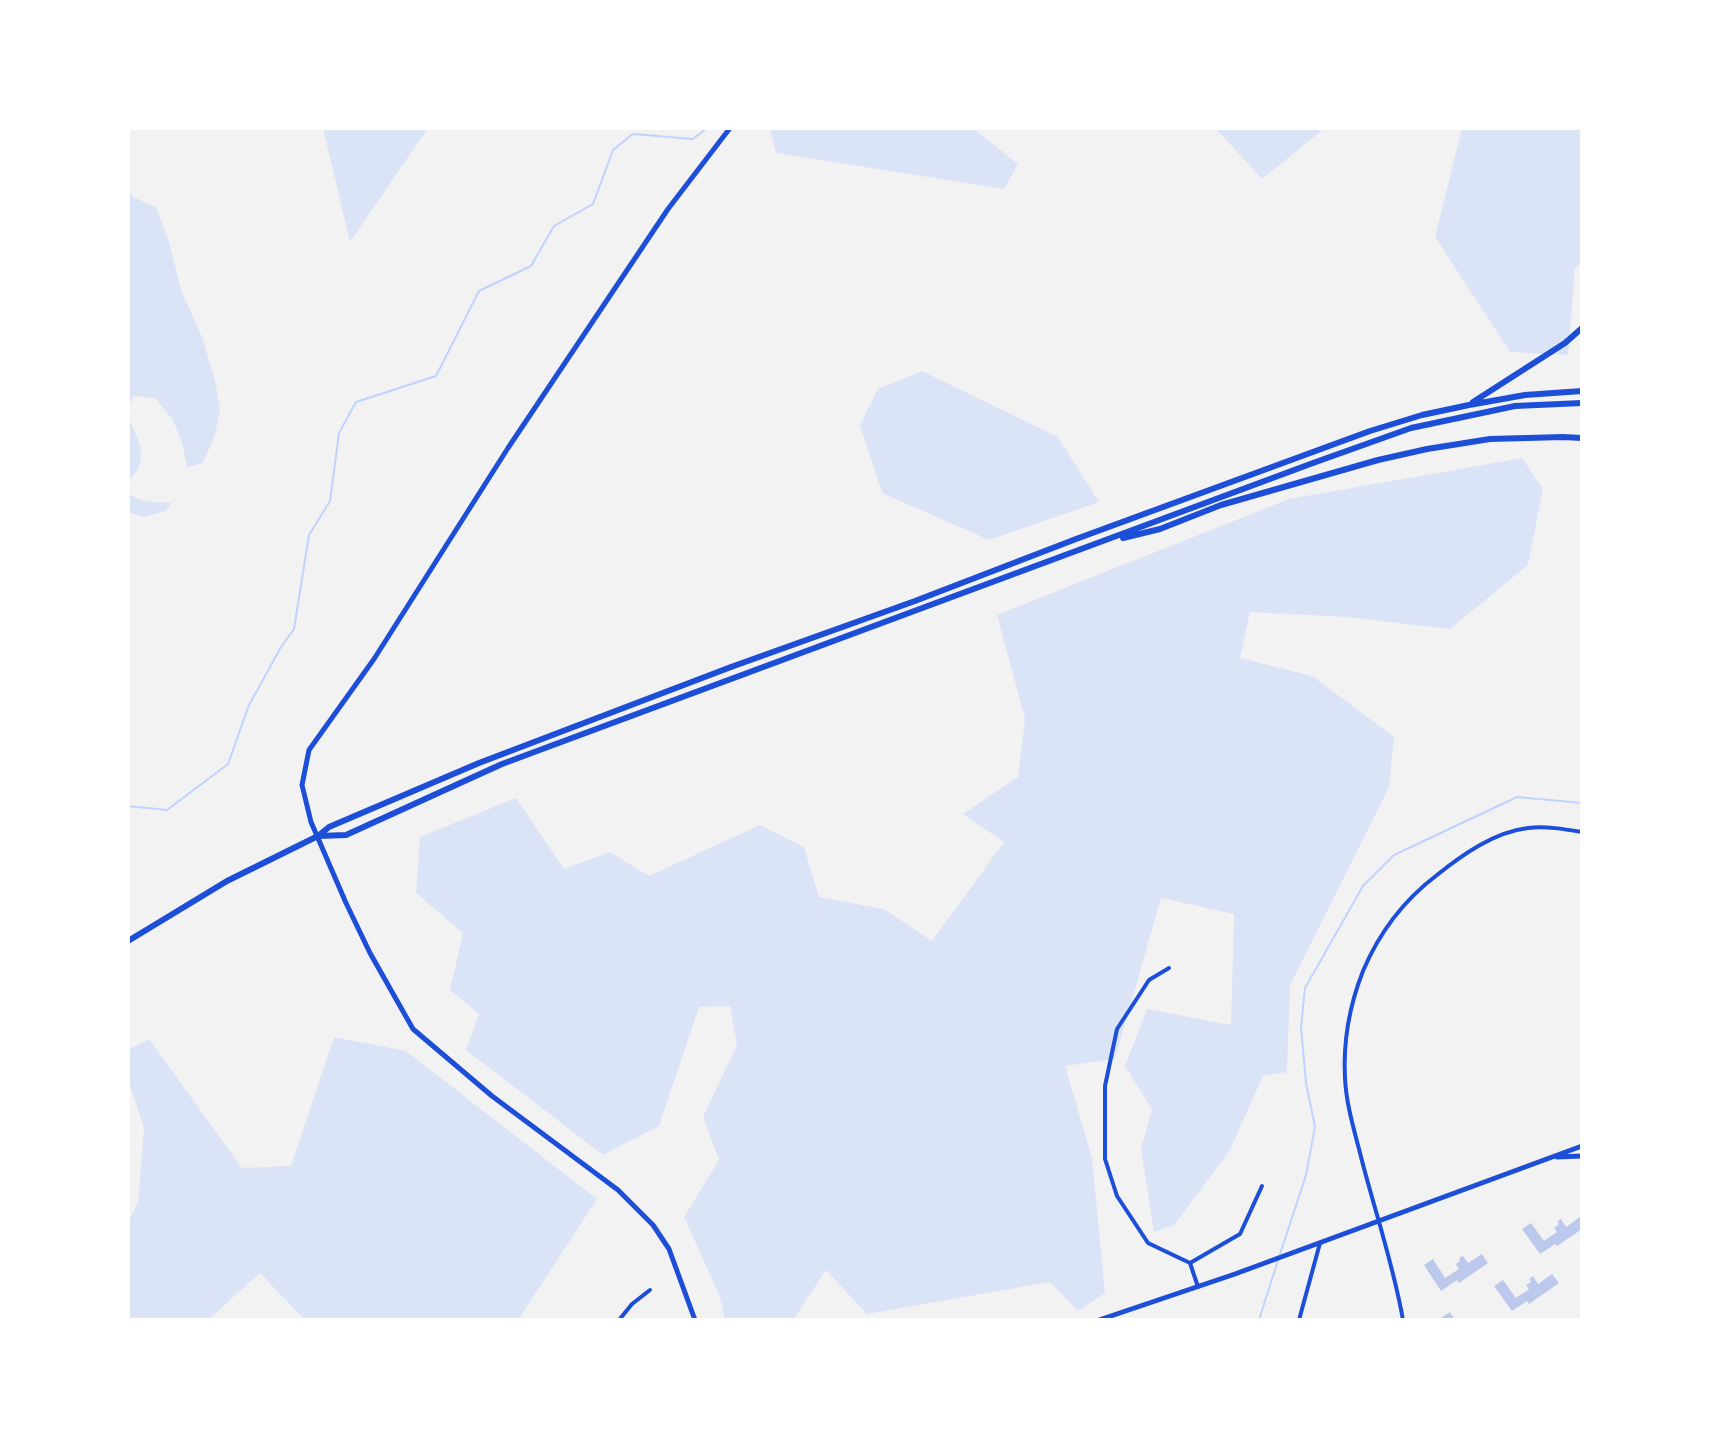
<!DOCTYPE html>
<html>
<head>
<meta charset="utf-8">
<style>
	body { margin:0 }
	#map { position:relative; width:1710px; height:1448px; overflow:hidden; background:#f2f2f2; font-family:"Asap Condensed",sans-serif }
	canvas { display:block }
	.frame { position:absolute; inset:0; border:130px solid #fff; pointer-events:none }
</style>
</head>
<body>
<div id="map">
<canvas width="1710" height="1448"></canvas>
<div class="frame"></div>
</div>
<script>
const ctx = document.querySelector('canvas').getContext('2d');
ctx.lineJoin = 'round';
function fill(path, color) { ctx.fillStyle = color; ctx.fill(path, 'evenodd'); }
function strokePath(path, color, width, dash) { ctx.strokeStyle = color; ctx.lineWidth = width; ctx.lineCap = dash ? 'butt' : 'round'; ctx.setLineDash(dash || []); ctx.stroke(path); }
const green = new Path2D(`
	M323,128H428L350,242Z
	M770,128H973L1018,164L1004,189L776,153Z
	M1215,128H1325L1262,179Z
	M1462,128H1582V261L1575,268L1568,355L1510,352L1435,237Z
	M128,188L133,197L156,207L169,242L181,290L202,337L215,380L220,409L215,435L203,463L187,467L182,443L173,420L155,398L134,396L128,409Z
	M922,371L1058,437L1099,502L989,540L882,493L860,425L878,389Z
	M128,417C135,433 148,453 137,470C135,474 131,477 128,481Z
	M1522,458L1543,489L1528,565L1450,629L1346,617L1250,612L1240,658L1312,676L1394,737L1389,787L1290,985L1287,1072L1263,1076L1230,1150L1174,1225L1154,1232L1141,1149L1152,1109L1125,1066L1147,1009L1231,1025L1234,914L1161,898L1115,1059L1065,1066L1092,1158L1105,1293L1078,1311L1050,1282L867,1314L826,1270L793,1320H725L720,1297L684,1217L719,1160L703,1117L737,1045L730,1006L699,1007L659,1126L603,1155L466,1050L479,1014L450,990L463,933L416,893L420,837L516,798L564,869L610,852L649,876L760,825L804,847L819,897L884,909L932,941L1004,842L963,814L1018,777L1025,719L997,615L1289,499Z
	M128,492C138,503 157,502 171,503L166,511L143,517L128,512Z
	M334,1037L406,1051L597,1199L518,1320H305L260,1273L208,1320H128V1222L138,1203L144,1128L128,1079V1050L149,1039L242,1168L291,1166Z`);
const stream = new Path2D(`
	M128,806L167,810L228,764L249,705L281,647L294,629L309,535L330,501L339,433L356,402L436,376L479,291L531,266L554,226L593,204L613,150L633,134L693,139L707,128
	M1280,1254L1306,1175L1315,1127L1306,1083L1301,1027L1305,988L1363,886L1394,855L1517,797L1582,803
	M1259,1320L1278,1260`);
const building = new Path2D(`
	M1580,1217L1582,1220V1229L1557,1246L1555,1244L1540,1254L1522,1229L1531,1223L1544,1241L1557,1232L1554,1228L1559,1224L1557,1222L1561,1219L1566,1227Z
	M1482,1254L1488,1263L1459,1283L1457,1280L1441,1291L1424,1265L1433,1259L1445,1278L1459,1269L1456,1264L1460,1261L1459,1258L1463,1256L1468,1263Z
	M1552,1274L1559,1283L1529,1304L1527,1301L1512,1311L1494,1286L1503,1280L1516,1298L1529,1289L1526,1285L1531,1282L1529,1279L1533,1276L1538,1284Z
	M1450,1312L1455,1320H1438Z`);
const minor = new Path2D(`
	M1169,968L1149,980L1117,1029L1105,1086V1159L1117,1196L1148,1243L1190,1263L1198,1287
	M1190,1263L1240,1234L1262,1186
	M619,1320L632,1304L650,1290
	M1299,1320L1320,1243
	M1403,1320C1393,1262 1373,1206 1359,1149C1353,1126 1346,1102 1345,1078C1343,1041 1350,1004 1363,971C1379,933 1404,900 1437,875C1462,855 1494,832 1528,828C1546,826 1564,829 1582,832`);
const secondary = new Path2D(`
	M1557,1157L1582,1156
	M695,1320L669,1249L653,1225L618,1190L492,1096L413,1029L370,953L346,903L311,822L302,785L309,750L374,659L508,448L668,209L730,128
	M1099,1320L1235,1274L1582,1146`);
const primary = new Path2D(`
	M1473,402L1565,343L1582,328
	M1123,538L1160,529L1221,505L1378,460L1427,449L1490,439L1563,437L1582,438
	M319,836L346,835L502,764L1313,463L1411,428L1515,406L1582,403
	M128,941L227,881L318,836L329,827L479,763L731,667L915,601L1076,539L1370,431L1422,415L1469,405L1525,395L1582,391`);
fill(green, '#dbe4f7');
strokePath(stream, '#bfd3fe', 2);
fill(building, '#bdc9ec');
strokePath(minor, '#1d4ed8', 4);
strokePath(secondary, '#1d4ed8', 5);
strokePath(primary, '#1d4ed8', 6);
</script>
</body>
</html>
